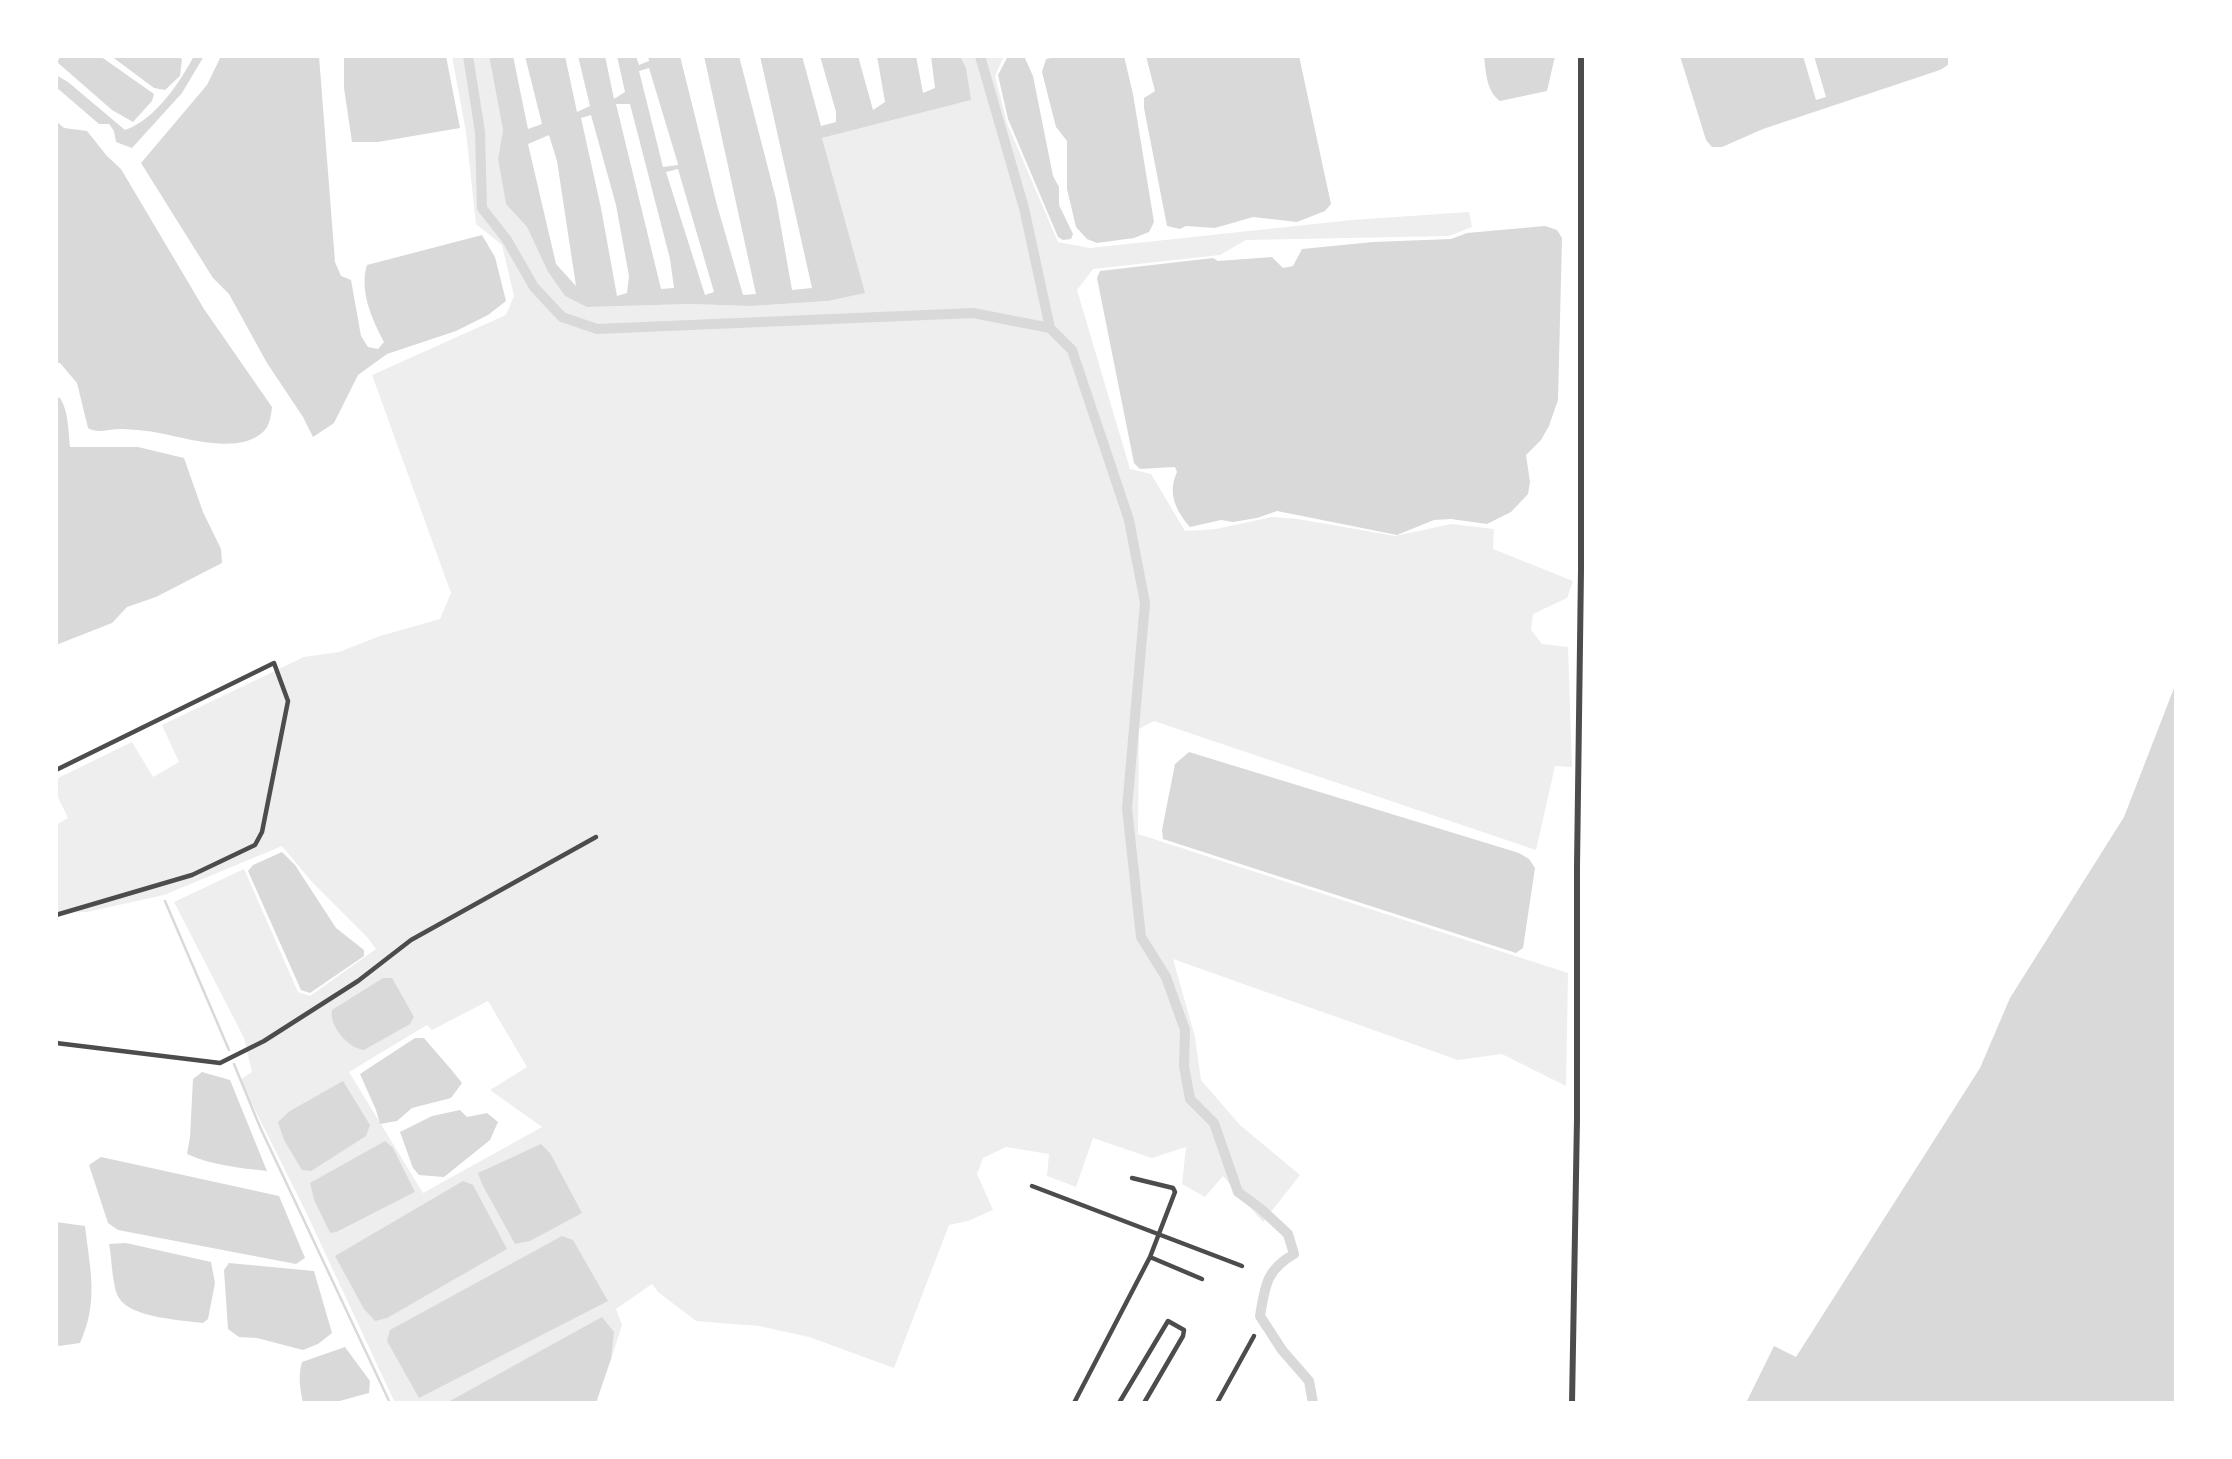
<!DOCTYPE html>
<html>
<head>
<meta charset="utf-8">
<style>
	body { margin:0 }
	#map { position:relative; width:2232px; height:1459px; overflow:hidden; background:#fff; font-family:Inter,sans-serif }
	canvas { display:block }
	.frame { position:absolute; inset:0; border:58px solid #fff; pointer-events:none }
</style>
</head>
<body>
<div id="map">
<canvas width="2232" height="1459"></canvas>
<div class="frame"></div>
</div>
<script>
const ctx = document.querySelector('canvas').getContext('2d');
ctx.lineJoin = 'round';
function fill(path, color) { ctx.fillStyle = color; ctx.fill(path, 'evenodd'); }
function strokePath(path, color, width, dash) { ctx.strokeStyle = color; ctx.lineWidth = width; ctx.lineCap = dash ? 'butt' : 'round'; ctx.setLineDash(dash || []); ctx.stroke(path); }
const green = new Path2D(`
	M452,56H489L503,130L498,159L506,203L527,227L548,272L565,296L588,307L690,304L751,306L828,301L864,293L822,138L970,100L966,68L960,56H1004L995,76L1007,123L1058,242L1090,248L1352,220L1469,212L1472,227L1449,236L1246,240L1220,255L1093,269L1077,290L1130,469L1151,474L1185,531L1216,529L1272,517L1298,519L1395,536L1451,524L1494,529L1493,549L1573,581L1567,598L1533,614L1531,630L1542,644L1568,647L1572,767L1555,766L1536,850L1154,721L1139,729L1138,834L1568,973L1566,1086L1502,1054L1458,1060L1173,959L1195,1037L1201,1080L1240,1125L1300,1175L1263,1222L1223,1176L1205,1197L1182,1184L1186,1147L1152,1158L1093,1138L1076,1187L1047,1176L1049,1154L1006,1147L983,1158L977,1174L993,1210L968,1221L949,1225L894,1368L809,1337L759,1326L696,1321L658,1292L652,1284L616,1309L622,1325L597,1403L611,1359L602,1318L446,1403H395L305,1210L240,1080L252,1072L244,1038L174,902L244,869L298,992L310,996L376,949L367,937L312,882L282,846L164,895L87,912L56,913V825L68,818L56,793V779L132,742L153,777L179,762L162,725L304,657L339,652L380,636L440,619L451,593L372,375L506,315L514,296L502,245L476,224L466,132ZM488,1001L527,1067L490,1090L542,1127L423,1193L349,1072L427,1025L432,1030ZM310,1183L415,1192L338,1232L330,1233L314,1200Z`);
const water = new Path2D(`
	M61,56H100L154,94L152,101L133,122L112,110L57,62Z
	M111,56H176L182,59L180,76L165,90L154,88Z
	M194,56H204L182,93L132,148L116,142L114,131L109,124H99L56,87V75L68,82L125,130C156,119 179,83 194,56Z
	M221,56H319L335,262L341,276L351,280L361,336L368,347L378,349L384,342C372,319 359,291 367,265L482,235L495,257L506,301L488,315L456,331L387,354L358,375L334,423L313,437L303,417L267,363L229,294L213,278L141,163L207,85Z
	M344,56H446L460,128L378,142H352L344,88Z
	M489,56H513L528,129L542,124L525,56H565L577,112L590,106L578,56H605L614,99L625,92L617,56H636L639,65L649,61L648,56H680L717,205L743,295L756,294L704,56H739L776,199L792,290L812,288L760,56H802L821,126L836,122V112L820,56H858L873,110L885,102L877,56H916L923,93L935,88L931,56H960L966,68L971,100L822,138L865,293L828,301L751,306L690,304L587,307L565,296L548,272L527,227L506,204L498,159L503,130ZM649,68L678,164V165L663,167L639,71ZM616,104H630L670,259L674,288L661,289ZM591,115L616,205L629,276L627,293L617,296L601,208L581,118ZM549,135L557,161L576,286L556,264L528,144ZM678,169L714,292L705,295L666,172Z
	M1008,56H1024L1033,76L1053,176L1059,187V205L1073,234L1071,239L1063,240L1058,237L1008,119L998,75Z
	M1060,56H1124L1133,94L1154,222L1149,232L1134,238L1097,243L1087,239L1076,227L1067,189V141L1056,127L1042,72L1046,59Z
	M1146,56H1299L1331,204L1325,211L1297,222L1253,217L1215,228L1186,226L1180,229L1167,226L1144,108V98L1155,91Z
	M1484,56H1555L1547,91L1500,101C1486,91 1486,72 1484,56Z
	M1680,56H1803L1816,100L1826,97L1814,56H1948V65L1940,70L1763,129L1722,147H1712L1706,140Z
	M56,121L64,128L87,131L107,156L121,169L204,309L272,407C271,415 270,426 263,432C236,457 179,435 147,431C138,430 129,429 120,429C108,429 98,434 88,428L77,383L60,363H56Z
	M1545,226L1557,230L1562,238L1558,400L1549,426L1541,440L1526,455L1530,482L1528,494L1511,512L1487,524L1451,519L1434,520L1397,535L1277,511L1257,518L1233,522L1221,520L1190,527C1176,511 1167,493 1177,472L1175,467L1140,469L1134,463L1097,278L1100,271L1213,258L1218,261L1272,257L1283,268L1293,266L1302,249L1373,242L1451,239L1467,233Z
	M56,397L60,398C69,412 68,430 70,447H138L184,458L203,512L221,549L222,563L156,597L127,607L112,623L56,645Z
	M2176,683V1403H1746L1774,1346L1796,1357L1980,1068L2010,998L2124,817Z
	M1189,752L1519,853L1529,859L1535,868L1523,948L1516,953L1163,839L1162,830L1175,764Z
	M282,852L295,865L336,928L364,950V956L310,993L301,990L248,871L253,865Z
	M383,978H392L414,1017L410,1024L364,1050C348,1048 329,1026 332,1010Z
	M415,1038H424C437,1054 450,1067 462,1083L451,1098L412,1108L397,1121L380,1124L376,1110L360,1074Z
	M202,1072L230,1080L267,1171C240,1168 211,1165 187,1154L190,1137L193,1079Z
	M343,1081L370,1125L366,1136L311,1171L302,1170L284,1140L278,1122L290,1111Z
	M460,1110L467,1117L487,1113L498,1122L490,1140L444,1177L419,1175L413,1168L400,1132L432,1116Z
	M385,1141L393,1148L415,1192L337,1232L330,1233L314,1200L310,1183Z
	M541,1144L550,1153L582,1213L530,1241L515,1244L482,1184L478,1173Z
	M101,1157L279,1196L305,1258L296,1264L118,1230L108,1223L89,1165Z
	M463,1181L473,1185L507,1249L387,1318L375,1321L364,1309L335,1256Z
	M56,1222L85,1226C90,1270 99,1301 80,1343L59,1346L56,1341Z
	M562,1236L573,1240L608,1301L419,1398L387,1341L390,1330Z
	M126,1243L211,1262L215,1283L208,1319L203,1323C182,1320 131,1318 119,1298C112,1287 112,1258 109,1244Z
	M229,1263L314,1271L332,1333L318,1344L303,1350L257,1338L239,1337L228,1329L224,1270Z
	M602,1317L614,1332L611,1359L596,1403H446Z
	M345,1347L370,1381L369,1393L332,1403H303C300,1389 298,1375 302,1362Z`);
const stream = new Path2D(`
	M165,901L229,1050
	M234,1064L260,1127L390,1403`);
const canal = new Path2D(`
	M468,56L480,132L482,208L507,240L534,287L562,317L597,329L973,313L1050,328L1072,350L1129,520L1145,603L1127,808L1141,937L1166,977L1185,1030L1184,1066L1190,1099L1214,1123L1238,1192L1261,1209L1288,1234L1294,1254C1266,1270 1265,1286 1260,1316L1282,1350L1309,1381L1313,1403
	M980,56L1024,208L1050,328`);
const minor = new Path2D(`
	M56,770L274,663L288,701L262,832L255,845L192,875L56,915
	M56,1043L220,1063L264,1041L358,981L411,940L596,837
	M1032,1186L1242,1266
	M1150,1257L1202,1279
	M1074,1403L1150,1257L1175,1192L1173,1188L1132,1178
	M1119,1403L1168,1321L1184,1330L1183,1336L1144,1403
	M1217,1403L1254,1336`);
const tertiary = new Path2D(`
	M1572,1403L1577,1119V866L1581,570V56`);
fill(green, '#eee');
fill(water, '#d9d9d9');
strokePath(stream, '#d9d9d9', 2.5);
strokePath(canal, '#d9d9d9', 10);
strokePath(minor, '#4c4c4c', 4.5);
strokePath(tertiary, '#4c4c4c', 6);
</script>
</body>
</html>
